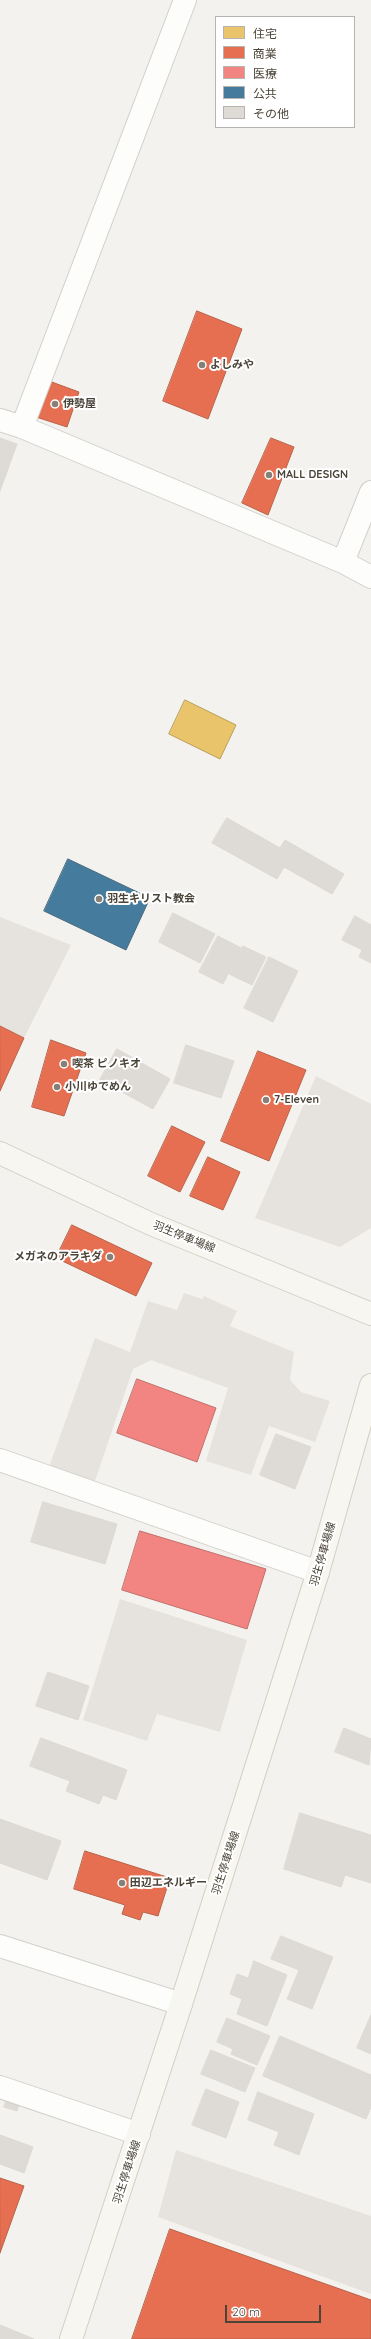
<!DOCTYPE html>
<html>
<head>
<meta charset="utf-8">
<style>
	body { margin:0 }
	#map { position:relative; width:371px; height:2339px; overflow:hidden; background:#f4f2ee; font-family:Quicksand,"Noto Sans JP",sans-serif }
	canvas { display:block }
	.legend { position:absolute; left:215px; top:16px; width:140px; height:112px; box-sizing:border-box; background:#fff; border:1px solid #b7b4b0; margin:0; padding:5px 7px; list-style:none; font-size:12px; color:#4b4439 }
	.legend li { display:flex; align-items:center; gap:8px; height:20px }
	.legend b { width:20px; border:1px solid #b7b4b0 }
	.scale { position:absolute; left:225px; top:2305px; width:96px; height:18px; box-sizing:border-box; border:2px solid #4b4439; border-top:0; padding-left:5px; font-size:12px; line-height:14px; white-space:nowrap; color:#4b4439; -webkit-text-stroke:3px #fff; paint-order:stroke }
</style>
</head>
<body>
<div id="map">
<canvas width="371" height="2339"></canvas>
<ul class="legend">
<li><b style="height:11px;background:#e9c46a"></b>住宅</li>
<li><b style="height:11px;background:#e76f51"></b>商業</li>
<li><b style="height:11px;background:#f28482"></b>医療</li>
<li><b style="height:11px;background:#457b9d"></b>公共</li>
<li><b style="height:11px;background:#dedbd6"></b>その他</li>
</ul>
<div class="scale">20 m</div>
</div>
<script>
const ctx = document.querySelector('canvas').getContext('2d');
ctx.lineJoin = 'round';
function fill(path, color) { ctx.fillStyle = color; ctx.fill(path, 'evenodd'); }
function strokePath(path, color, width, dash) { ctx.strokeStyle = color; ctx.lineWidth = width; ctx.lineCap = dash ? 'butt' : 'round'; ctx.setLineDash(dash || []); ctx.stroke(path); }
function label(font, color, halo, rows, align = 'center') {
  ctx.font = font + ' Quicksand,"Noto Sans JP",sans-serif'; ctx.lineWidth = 4; ctx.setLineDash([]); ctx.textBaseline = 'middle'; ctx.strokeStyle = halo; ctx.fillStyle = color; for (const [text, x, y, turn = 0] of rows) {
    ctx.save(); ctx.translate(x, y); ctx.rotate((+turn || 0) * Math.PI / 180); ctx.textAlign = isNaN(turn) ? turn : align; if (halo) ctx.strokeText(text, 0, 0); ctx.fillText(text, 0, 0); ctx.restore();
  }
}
const parking = new Path2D(`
	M0,917L71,945L24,1038L0,1026Z
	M316,1076L371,1104V1228L340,1247L255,1218Z
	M184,1293L202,1299L204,1296L237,1311L230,1326L294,1352L290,1380L301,1392L330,1401L315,1442L269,1426L251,1475L206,1461L228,1388L151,1360L133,1369L95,1481L49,1467L95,1338L130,1352L148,1301L177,1310Z
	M120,1599L247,1640L220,1732L157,1714L147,1741L83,1720Z
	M176,2150L371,2216V2294L158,2217Z`);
const homes = new Path2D(`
	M185,700L236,725L220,759L169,734Z`);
const shops = new Path2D(`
	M197,311L242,329L208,419L163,401Z
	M49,381L79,392L67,427L36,417Z
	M271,438L294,447L268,515L242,503Z
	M0,1026L24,1038L0,1091Z
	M51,1040L86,1053L64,1116L32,1107Z
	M258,1051L306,1070L269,1161L221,1141Z
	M172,1126L205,1142L180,1192L148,1176Z
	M208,1157L240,1172L223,1210L190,1196Z
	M72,1225L152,1263L136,1296L56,1258Z
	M85,1851L170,1878L158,1916L143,1912L140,1920L122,1914L125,1905L74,1889Z
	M0,2178L24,2186L0,2253Z
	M170,2229L371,2300V2339H132Z`);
const health = new Path2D(`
	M137,1379L216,1408L197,1462L117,1433Z
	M140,1531L266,1569L247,1629L122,1590Z`);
const public = new Path2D(`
	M68,859L150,898L126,950L44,911Z`);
const building = new Path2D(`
	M0,438L17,444L0,491Z
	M227,818L280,848L285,840L344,874L332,894L284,867L277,879L212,843Z
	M173,913L215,934L200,963L159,942Z
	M355,916L371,925V963L359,957L362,950L342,940Z
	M218,936L241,948L223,984L199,972Z
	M243,946L266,957L252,985L229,974Z
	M269,957L298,971L273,1022L244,1008Z
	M186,1045L234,1061L221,1098L174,1083Z
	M117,1049L170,1079L153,1109L100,1080Z
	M276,1434L311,1447L295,1489L260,1475Z
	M43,1502L117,1524L105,1564L31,1542Z
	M48,1672L89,1686L78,1720L36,1706Z
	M344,1728L371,1739L369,1765L335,1752Z
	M41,1738L127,1770L116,1800L103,1795L99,1804L66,1791L70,1781L30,1766Z
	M300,1813L371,1835V1883L345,1875L341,1887L284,1869Z
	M0,1819L61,1841L47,1880L0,1863Z
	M281,1936L333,1957L312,2009L287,1999L299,1970L271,1959Z
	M254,1961L287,1975L267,2026L237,2014L242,1999L230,1994L237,1974L248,1978Z
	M371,2015V2054L357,2048Z
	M227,2018L270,2036L257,2065L231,2054L233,2049L217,2042Z
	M280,2036L371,2075V2107L366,2119L263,2076Z
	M211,2050L255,2068L245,2092L201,2074Z
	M206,2089L239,2102L226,2138L192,2125Z
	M258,2092L314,2114L299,2155L274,2145L279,2132L248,2120Z
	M8,2096L20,2101L17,2111L4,2107Z
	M0,2135L33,2147L24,2173L0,2164Z
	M0,2325L34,2339H0Z`);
const minor = new Path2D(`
	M0,420L22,427L343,562L371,577
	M22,427L185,0
	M343,562L371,492
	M0,1460L318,1572
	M0,1946L181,2004
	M0,2087L139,2134`);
const secondary = new Path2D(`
	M0,1153L151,1224L371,1314
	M71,2339L181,2004L318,1572L371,1385`);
const markers = [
	[202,365,4,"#868178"],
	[55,404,4,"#868178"],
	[269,475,4,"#868178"],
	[99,899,4,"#868178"],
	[64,1064,4,"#868178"],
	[57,1087,4,"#868178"],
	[266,1100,4,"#868178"],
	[110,1257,4,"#868178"],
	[122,1883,4,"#868178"]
];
const poiNames = [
	["よしみや",210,365],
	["伊勢屋",63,404],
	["MALL DESIGN",277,475],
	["羽生キリスト教会",107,899],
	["喫茶 ピノキオ",72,1064],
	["小川ゆでめん",65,1087],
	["7-Eleven",274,1100],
	["メガネのアラキダ",102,1257,"right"],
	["田辺エネルギー",130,1883]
];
const streetNames = [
	["羽生停車場線",184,1237,22],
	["羽生停車場線",323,1554,-74],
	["羽生停車場線",226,1863,-72],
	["羽生停車場線",127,2172,-72]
];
fill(parking, '#e6e3df');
fill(homes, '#e9c46a');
strokePath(homes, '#ba9e5b', 1);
fill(shops, '#e76f51');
strokePath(shops, '#b8624a', 1);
fill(health, '#f28482');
strokePath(health, '#c0716c', 1);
fill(public, '#457b9d');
strokePath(public, '#476a7f', 1);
fill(building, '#dedbd6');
strokePath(building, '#dcd9d4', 1);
strokePath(minor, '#d2d0cb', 24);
strokePath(secondary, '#d3cfc5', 24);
strokePath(minor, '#fdfdfc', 22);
strokePath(secondary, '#f7f6f1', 22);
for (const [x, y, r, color] of markers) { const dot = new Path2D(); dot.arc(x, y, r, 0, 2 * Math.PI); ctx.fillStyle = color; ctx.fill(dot); strokePath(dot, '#fff', 1.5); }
label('bold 11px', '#4b4439', '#fff', poiNames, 'left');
label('11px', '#4b4439', '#fff', streetNames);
</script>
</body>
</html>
